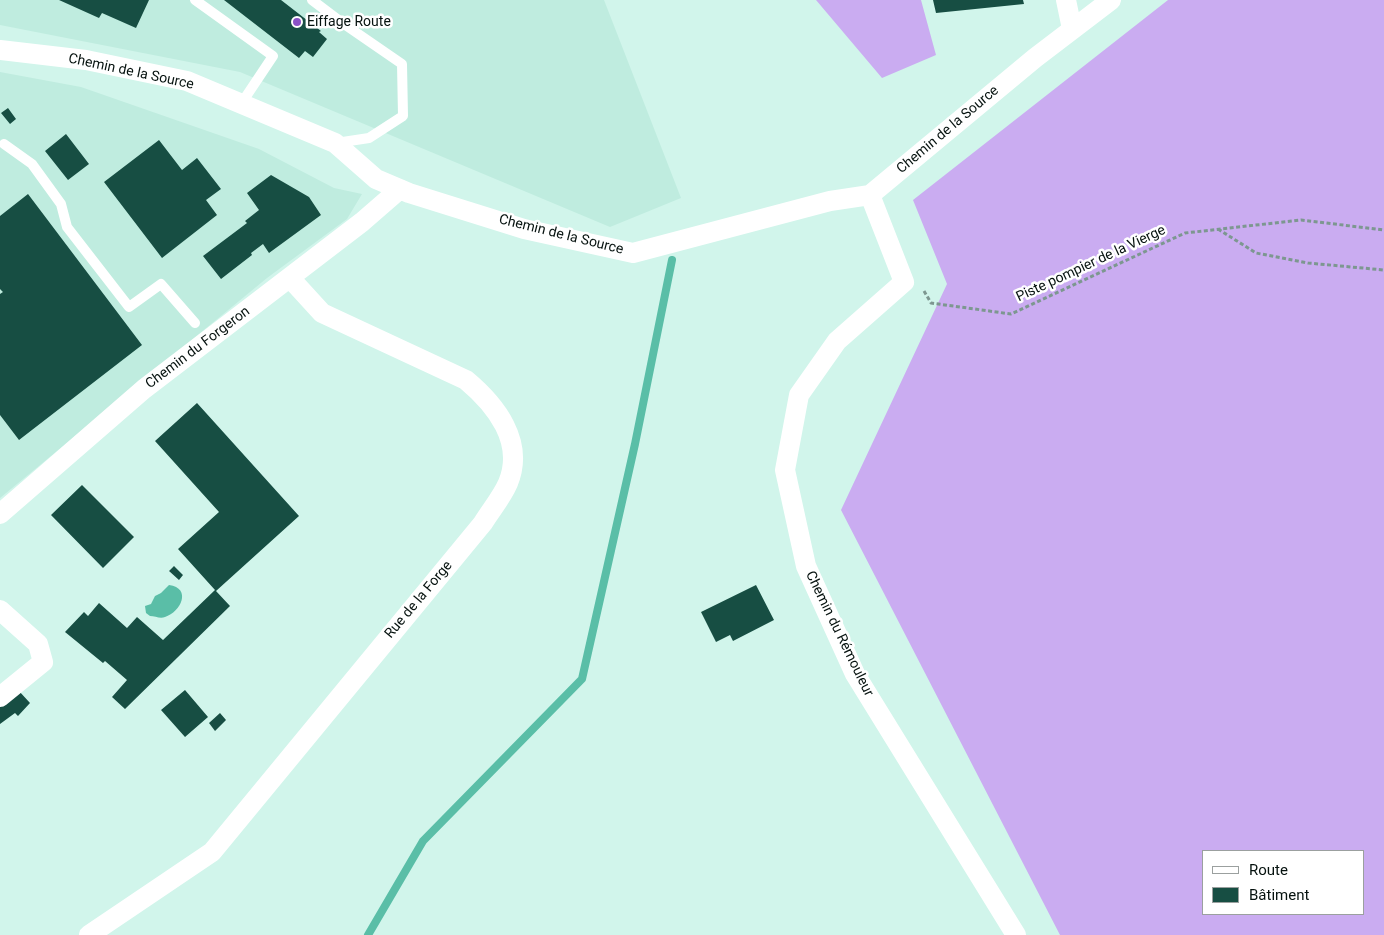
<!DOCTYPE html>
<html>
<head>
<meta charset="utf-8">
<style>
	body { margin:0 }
	#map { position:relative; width:1384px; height:935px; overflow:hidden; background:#d1f5eb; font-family:Roboto,sans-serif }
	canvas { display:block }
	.legend { position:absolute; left:1202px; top:850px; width:162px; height:65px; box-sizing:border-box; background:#fff; border:1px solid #9ba09f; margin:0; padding:6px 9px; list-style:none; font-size:15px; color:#06120f }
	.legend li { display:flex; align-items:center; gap:10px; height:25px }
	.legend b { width:25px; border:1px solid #9ba09f }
</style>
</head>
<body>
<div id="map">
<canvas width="1384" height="935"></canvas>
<ul class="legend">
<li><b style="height:6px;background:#fff"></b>Route</li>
<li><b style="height:14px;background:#174e43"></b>Bâtiment</li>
</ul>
</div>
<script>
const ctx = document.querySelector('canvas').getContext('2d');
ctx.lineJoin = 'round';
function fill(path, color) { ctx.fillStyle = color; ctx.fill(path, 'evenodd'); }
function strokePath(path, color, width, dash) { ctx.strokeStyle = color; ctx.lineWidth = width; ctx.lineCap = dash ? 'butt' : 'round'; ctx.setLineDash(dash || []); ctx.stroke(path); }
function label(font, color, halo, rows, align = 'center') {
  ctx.font = font + ' Roboto,sans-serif'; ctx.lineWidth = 5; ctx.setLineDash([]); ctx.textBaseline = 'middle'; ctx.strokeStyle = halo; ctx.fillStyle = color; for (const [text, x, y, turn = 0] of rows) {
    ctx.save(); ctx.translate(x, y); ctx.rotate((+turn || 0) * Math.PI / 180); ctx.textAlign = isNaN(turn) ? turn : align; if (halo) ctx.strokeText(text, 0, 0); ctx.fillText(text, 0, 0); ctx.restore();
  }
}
const built = new Path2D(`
	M0,0H604L681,198L610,227L240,72L0,25Z
	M0,72L81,87L259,149L334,188L362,194L347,219L267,278L0,498Z`);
const forest = new Path2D(`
	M816,0H921L936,55L882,78Z
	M1168,0H1384V935H1060L841,510L947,284L913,200ZM1363,851V914H1203V851Z`);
const water = new Path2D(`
	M169,585C192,588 181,612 165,617C160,619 155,616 150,616L146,613L145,606L151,604L155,596L161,593Z`);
const stream = new Path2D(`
	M368,935L423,841L582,679L635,444L672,260`);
const building = new Path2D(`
	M59,0H149L136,28L102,13L99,18Z
	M224,0H281L321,31L319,32L327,39L313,57L305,51L299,58Z
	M933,0H1023L1024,4L936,13Z
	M8,108L16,119L10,124L1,113Z
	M66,134L89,164L68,180L45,151Z
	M159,140L182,170L197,158L221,189L206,200L217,215L162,258L104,182Z
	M271,175L309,197L321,215L269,253L263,244L251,253L252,255L221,279L203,256L247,223L245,221L259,210L247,193Z
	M28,194L142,345L19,440L0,415V294L3,292L0,289V216Z
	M197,403L299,516L216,591L230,606L125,709L112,697L127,680L105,661L103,663L65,632L84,612L88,616L99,603L127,628L137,617L163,640L215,590L178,549L219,512L155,441Z
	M82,485L134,537L103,568L51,515Z
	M174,566L183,575L179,580L169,571Z
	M756,585L774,620L733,641L730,635L716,642L701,612Z
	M185,690L208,717L185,737L161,710Z
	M19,691L30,703L18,716L15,713L0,724V705Z
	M220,713L226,720L215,731L209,723Z`);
const path = new Path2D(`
	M1218,229L1256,253L1308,263L1384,270
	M924,291L931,303L1011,314L1185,233L1301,220L1384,230`);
const service = new Path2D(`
	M195,0L273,56L241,104
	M312,0L341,22L402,64L403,116L369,138L336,143
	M4,144L32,164L61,204L67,227L129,307L161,284L195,323`);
const minor = new Path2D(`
	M1066,0L1072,29
	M0,50L86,60L187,81L335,143L376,179L409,193L524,229L633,253L830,201L870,195L1035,58L1111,0
	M870,195L904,282L837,341L799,395L785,470L806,566L855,674L1016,935
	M0,514L144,389L362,222L400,189
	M0,610L38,644L43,662L0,697
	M89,935L212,852L483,523C491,510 502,497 508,483C525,442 496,405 466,380L322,313L290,278`);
const markers = [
	[297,22,5,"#8b51c7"]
];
const poiNames = [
	["Eiffage Route",307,22]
];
const streetNames = [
	["Chemin de la Source",131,72,12],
	["Chemin de la Source",948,130,-40],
	["Chemin de la Source",561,235,14],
	["Piste pompier de la Vierge",1091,264,-25],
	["Chemin du Forgeron",198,348,-37],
	["Rue de la Forge",419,600,-50],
	["Chemin du Rémouleur",839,634,64]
];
fill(built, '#bfecdf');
fill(forest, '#caacf1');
fill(water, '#5abea7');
strokePath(stream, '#5abea7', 8);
fill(building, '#174e43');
strokePath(path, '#7d9790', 3, [4, 2.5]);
strokePath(service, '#fff', 10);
strokePath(minor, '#fff', 20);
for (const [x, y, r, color] of markers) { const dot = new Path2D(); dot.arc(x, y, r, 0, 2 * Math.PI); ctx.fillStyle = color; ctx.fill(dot); strokePath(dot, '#fff', 2); }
label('14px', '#06120f', '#fff', poiNames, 'left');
label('14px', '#06120f', '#fff', streetNames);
</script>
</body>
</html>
